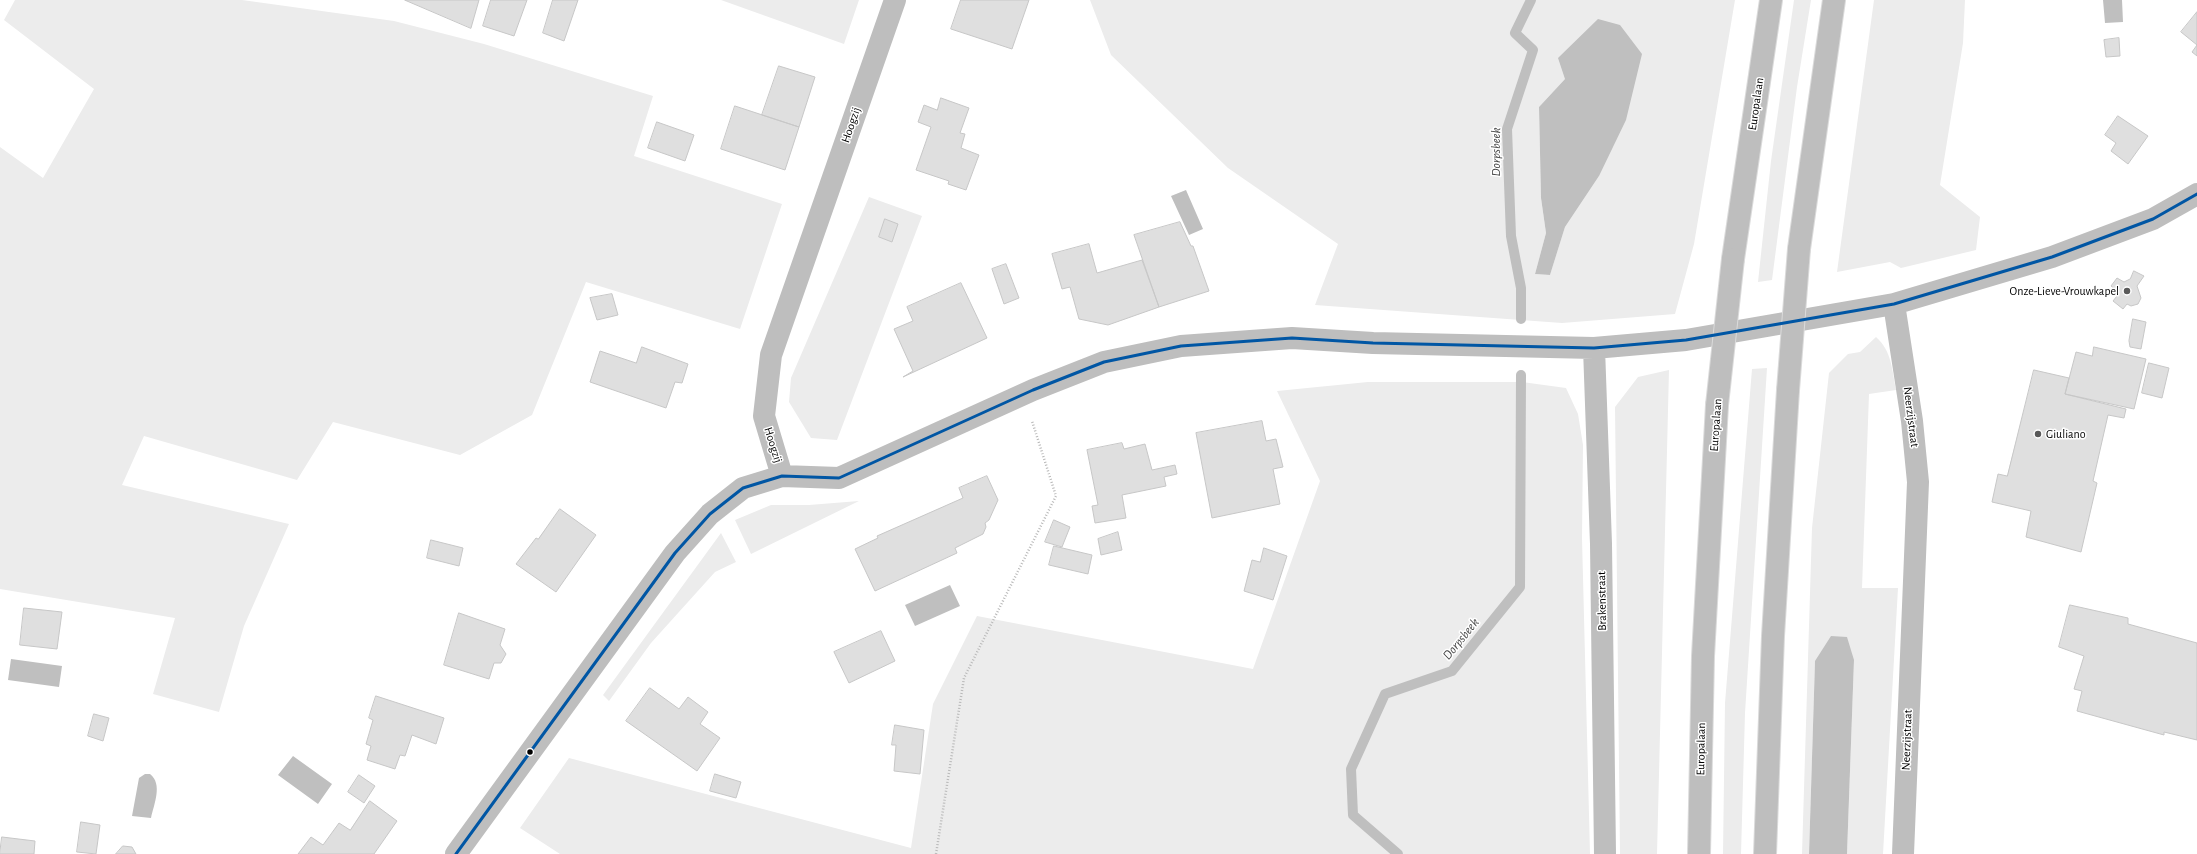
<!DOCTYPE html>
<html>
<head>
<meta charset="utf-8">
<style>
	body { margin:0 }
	canvas { display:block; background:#fff }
</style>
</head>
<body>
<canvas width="2197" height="854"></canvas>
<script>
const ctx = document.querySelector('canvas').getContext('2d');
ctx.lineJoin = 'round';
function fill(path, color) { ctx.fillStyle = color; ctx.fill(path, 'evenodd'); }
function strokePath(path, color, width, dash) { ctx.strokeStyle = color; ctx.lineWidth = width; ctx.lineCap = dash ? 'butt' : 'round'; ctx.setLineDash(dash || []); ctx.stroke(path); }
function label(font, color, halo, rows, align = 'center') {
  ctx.font = font + ' "Alegreya Sans",sans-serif'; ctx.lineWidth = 3; ctx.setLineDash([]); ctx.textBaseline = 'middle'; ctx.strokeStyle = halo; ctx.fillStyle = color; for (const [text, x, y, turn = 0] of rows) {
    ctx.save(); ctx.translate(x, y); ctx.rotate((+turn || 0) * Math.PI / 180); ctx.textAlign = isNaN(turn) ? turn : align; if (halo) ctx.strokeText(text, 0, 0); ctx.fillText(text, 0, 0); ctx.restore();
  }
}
const green = new Path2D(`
	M15,0H242L394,21L484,44L653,96L634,156L782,204L740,329L586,282L532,415L460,455L333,422L297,480L144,436L122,485L289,524L244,626L219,712L153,694L175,618L0,589V147L43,178L94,89L4,20Z
	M721,0H859L844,44Z
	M1090,0H1735L1694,244L1675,314L1562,323L1315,305L1338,244L1228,168L1111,55ZM1565,79L1599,176L1565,227L1550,275L1535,274L1546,233L1541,198L1539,107Z
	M1794,0H1811L1797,87L1772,280L1758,282L1771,161Z
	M1874,0H1965L1963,43L1940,185L1980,217L1976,250L1901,268L1890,262L1837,272Z
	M869,197L922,216L837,440L811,438L789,402L791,378Z
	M1876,337C1892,351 1892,370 1896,390L1869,394L1862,588H1898L1883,854H1847L1854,660L1815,661L1809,854H1802L1812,528L1829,373L1848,354L1860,352Z
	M1767,368L1745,713L1741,854H1723L1725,703L1752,369Z
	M1669,370L1657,854H1620L1615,407L1638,377Z
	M1368,382H1522L1566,388L1578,414L1583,445L1582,538L1590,854H560L520,828L569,758L911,848L933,704L977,616L1253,669L1320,481L1277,391Z
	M859,501L751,554L735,520L771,505H809Z
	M721,533L736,562L715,572L651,643L609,701L603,695Z`);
const water = new Path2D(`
	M2103,0H2122L2123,22L2105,23Z
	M1598,19L1620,25L1642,54L1626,120L1599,176L1565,227L1550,275L1535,274L1546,233L1541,198L1539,107L1565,79L1558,58Z
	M1186,190L1203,229L1189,235L1171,196Z
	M950,585L960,606L915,626L905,605Z
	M1831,636L1847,637L1854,660L1847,854H1809L1815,661Z
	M11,659L62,666L59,687L8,680Z
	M293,756L332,784L318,804L278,775Z
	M145,774H150C163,784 154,804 151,818L132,816L139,778Z`);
const stream = new Path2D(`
	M1521,319V288L1511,236L1507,129L1533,50L1515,33L1531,0
	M1398,854L1353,815L1351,769L1385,694L1452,671L1520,587L1521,375`);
const building = new Path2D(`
	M405,0H479L471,28Z
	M491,0H527L514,36L483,26Z
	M553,0H578L564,41L543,33Z
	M961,0H1029L1012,49L951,29Z
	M2197,12V56L2192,52L2197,45L2181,32Z
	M2119,38L2120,56L2106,57L2104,40Z
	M779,66L815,77L799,127L762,115Z
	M941,98L969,108L960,133L965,134L961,148L979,155L966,190L948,184L949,181L916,170L931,127L918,122L924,105L937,110Z
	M735,106L799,127L785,170L721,149Z
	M2118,116L2148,136L2128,164L2111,151L2116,143L2105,135Z
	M657,122L694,135L685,161L648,148Z
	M885,219L898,224L892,242L879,237Z
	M1180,222L1191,246H1193L1209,291L1159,307L1134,235Z
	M1089,244L1097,273L1142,260L1159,307L1108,325L1079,319L1070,287L1062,289L1052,254Z
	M1006,264L1019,298L1004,304L992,269Z
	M2134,271L2144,276L2137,286L2141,298L2138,304L2131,306L2127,304L2123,309L2113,301L2117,296L2116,290L2111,286L2117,278L2124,282L2130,279Z
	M961,283L987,338L903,377L913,371L894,329L913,321L907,307Z
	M612,294L618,315L597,320L590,298Z
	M2133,319L2146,322L2141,349L2130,347L2129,341Z
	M642,347L688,364L682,383L675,382L666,408L590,382L600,351L636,363Z
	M2094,347L2146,359L2134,409L2065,394L2076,352L2092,356Z
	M2149,363L2169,368L2162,398L2142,393Z
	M2034,370L2069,378L2065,394L2126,409L2124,418L2108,415L2093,481L2097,483L2081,552L2026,537L2031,511L1992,502L1998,474L2007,476Z
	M1262,421L1266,441L1276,439L1283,467L1273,469L1280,504L1212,518L1196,433Z
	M1122,443L1124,449L1145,444L1152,470L1175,465L1177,474L1164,477L1166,486L1122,495L1126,518L1095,523L1092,506L1098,505L1087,450Z
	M987,476L998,500L989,520L985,523L986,527L983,534L955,548L957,553L875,591L855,549L878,538L877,536L963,498L959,488Z
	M560,509L596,535L556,592L516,564L536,538L538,539Z
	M1054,520L1070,527L1062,547L1045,542Z
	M1118,532L1122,550L1101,555L1098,539Z
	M431,540L463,548L459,566L427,558Z
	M1054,546L1092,555L1088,574L1049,565Z
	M1264,548L1287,556L1273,600L1244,591L1252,560L1260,562Z
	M2070,605L2128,618V624L2197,643V740L2164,732V735L2077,711L2082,691L2074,689L2084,656L2059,647Z
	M24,608L62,612L57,649L20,645Z
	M459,613L505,629L500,645L506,654L501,663H494L489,679L444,665Z
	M881,631L895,661L849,683L834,652Z
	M650,688L679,709L688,697L708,712L700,724L720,738L697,771L626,721Z
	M376,696L444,718L436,744L412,735L405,756L400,755L395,769L367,760L371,746L366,744L373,720L369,718Z
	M94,714L109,718L103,741L88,736Z
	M895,725L924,730L920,774L894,771L896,745H892Z
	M715,774L741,782L736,798L710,791Z
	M359,775L375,786L364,803L348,792Z
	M370,801L397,821L374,854H298L311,837L323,845L339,823L350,830Z
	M81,822L100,825L96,854L77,852Z
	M2,837L35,841L34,854H0Z
	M123,846L132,847L136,854H116Z`);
const path = new Path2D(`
	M936,854L964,678L1056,496L1032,421`);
const minor = new Path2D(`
	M1894,304L1912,421L1918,482L1903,854
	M1594,348L1601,544L1605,854
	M782,476L764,416L771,355L895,0
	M456,854L675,553L710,514L743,488L782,476L839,478L1033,390L1104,362L1181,346L1292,338L1373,343L1594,348L1686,340L1894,304L2052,257L2153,219L2197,194`);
const highway = new Path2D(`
	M1799,249L1834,0
	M1733,259L1771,0
	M1699,854L1703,656L1717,405
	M1765,854L1773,636L1788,390`);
const highwayBridge = new Path2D(`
	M1788,390L1799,249
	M1717,405L1733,259`);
const bus1 = new Path2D(`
	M456,854L675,553L710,514L743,488L782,476L839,478L1033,390L1104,362L1181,346L1292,338L1373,343L1594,348L1686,340L1894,304L2052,257L2153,219L2197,194`);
const markers = [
	[2127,291,4,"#595959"],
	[2038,434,4,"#595959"],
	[530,752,3.5,"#000"]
];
const streetNames = [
	["Europalaan",1756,104,-82],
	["Hoogzij",851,125,-71],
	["Neerzijstraat",1911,417,83],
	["Europalaan",1716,425,-86],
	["Hoogzij",773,445,73],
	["Brakenstraat",1602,601,-91],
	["Neerzijstraat",1907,740,-88],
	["Europalaan",1701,749,-89]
];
const poiNames = [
	["Onze-Lieve-Vrouwkapel",2119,291],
	["Giuliano",2046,434,"left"]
];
const waterNames = [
	["Dorpsbeek",1496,152,-90],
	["Dorpsbeek",1461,639,-51]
];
fill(green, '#ececec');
fill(water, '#bfbfbf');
strokePath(stream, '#bfbfbf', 10);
fill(building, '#dfdfdf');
strokePath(building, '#c7c7c7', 1);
strokePath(highway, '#dbdbdb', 24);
strokePath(path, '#b9b9b9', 2.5, [1, 2]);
strokePath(minor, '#bebebe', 22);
strokePath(highway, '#bebebe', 22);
strokePath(highwayBridge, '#dbdbdb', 24, []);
strokePath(highwayBridge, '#bebebe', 22);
strokePath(bus1, '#0056a4', 3);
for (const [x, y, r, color] of markers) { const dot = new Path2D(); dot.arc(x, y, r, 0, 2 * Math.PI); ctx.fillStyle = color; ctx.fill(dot); strokePath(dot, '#fff', 1.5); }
label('12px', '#000', '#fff', streetNames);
label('12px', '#000', '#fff', poiNames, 'right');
label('italic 13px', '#444', '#fff', waterNames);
</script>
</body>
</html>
